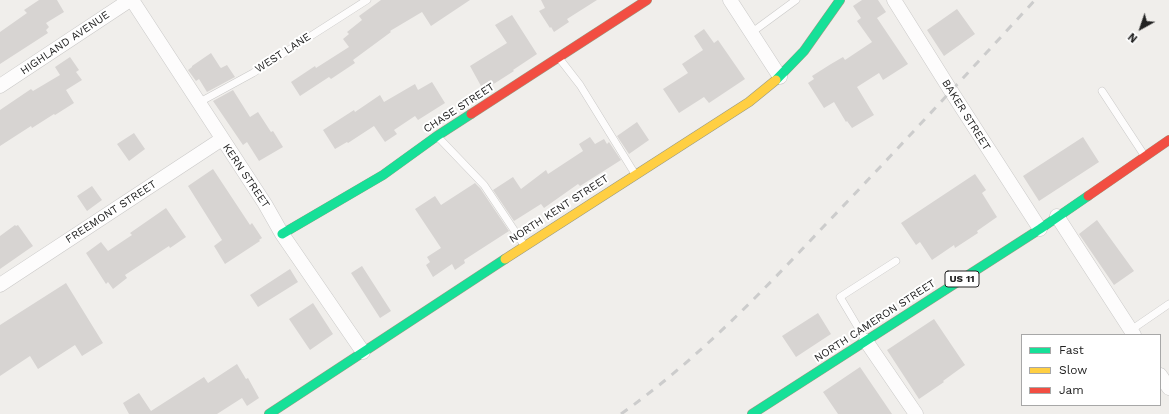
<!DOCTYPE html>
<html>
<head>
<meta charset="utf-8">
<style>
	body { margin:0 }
	#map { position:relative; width:1169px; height:414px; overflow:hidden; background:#f0eeeb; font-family:"Work Sans",sans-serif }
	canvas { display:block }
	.legend { position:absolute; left:1021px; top:334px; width:140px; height:72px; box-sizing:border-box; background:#fff; border:1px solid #a7a7a7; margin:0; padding:5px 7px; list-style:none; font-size:12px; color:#222 }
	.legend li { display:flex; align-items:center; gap:8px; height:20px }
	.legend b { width:20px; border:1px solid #a7a7a7 }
	.north { position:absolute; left:1121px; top:8px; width:40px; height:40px; -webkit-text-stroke:3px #fff; paint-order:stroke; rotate:220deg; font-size:11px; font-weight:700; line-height:16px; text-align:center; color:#222 }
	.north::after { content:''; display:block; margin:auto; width:14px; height:18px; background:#222; clip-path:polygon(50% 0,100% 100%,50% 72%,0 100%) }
</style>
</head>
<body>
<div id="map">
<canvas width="1169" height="414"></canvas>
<ul class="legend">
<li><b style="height:5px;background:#16e098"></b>Fast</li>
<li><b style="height:5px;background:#ffcf43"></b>Slow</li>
<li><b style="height:5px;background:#f24e42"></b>Jam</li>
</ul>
<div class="north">N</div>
</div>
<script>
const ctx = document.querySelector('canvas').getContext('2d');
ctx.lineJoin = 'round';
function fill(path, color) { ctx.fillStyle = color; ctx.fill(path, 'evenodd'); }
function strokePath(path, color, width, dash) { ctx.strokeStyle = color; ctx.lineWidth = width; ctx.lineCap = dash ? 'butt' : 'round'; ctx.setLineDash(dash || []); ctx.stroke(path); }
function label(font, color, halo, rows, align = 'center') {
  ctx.font = font + ' "Work Sans",sans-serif'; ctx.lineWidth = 4; ctx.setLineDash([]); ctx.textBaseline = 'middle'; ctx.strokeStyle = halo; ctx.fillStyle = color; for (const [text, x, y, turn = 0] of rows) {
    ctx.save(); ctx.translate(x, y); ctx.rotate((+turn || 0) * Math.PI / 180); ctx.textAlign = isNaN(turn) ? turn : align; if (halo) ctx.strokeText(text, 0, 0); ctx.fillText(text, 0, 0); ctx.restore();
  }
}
const building = new Path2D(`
	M39,0H57L64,12L46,23L49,27L46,30L48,33L0,64V32L27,13L24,10Z
	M381,0H470L431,26L422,12L390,31L391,32L353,60L355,63L331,79L329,77L300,96L291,82L315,66L316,68L349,47L343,39L349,34L347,32L362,20L359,16Z
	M541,0H597L567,19L569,22L554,32L551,27L550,28L539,11L545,8Z
	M862,0H878L886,12L877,18L908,64L883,80L879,73L857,87L874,115L852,128L847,121L846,122L834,102L824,108L808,83L814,79L812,76L831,64L843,57L845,60L872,42L857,21L861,18L853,6Z
	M957,9L975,34L944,56L927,30Z
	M512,15L537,54L513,70L514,71L492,85L489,81L481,86L470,66L507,43L495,25Z
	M704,29L714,43L718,40L745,79L709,103L704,97L679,113L663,89L688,73L682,64L703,50L694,36Z
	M211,53L220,67L221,68L227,65L235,77L207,92L199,79L196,81L188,70L192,67V66Z
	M70,57L79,70L76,72L82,80L66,90L74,103L55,115L54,114L32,128L31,126L0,146V110L31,89L33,91L60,75L55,67Z
	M432,82L445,103L418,120L415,116L394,130L397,134L385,142L374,126L348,143L347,142L335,149L323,130L354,110L355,112L380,95L384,102L415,84L418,90Z
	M233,90L250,117L258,112L271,132L273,131L283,147L259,161L247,142L243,145L213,101Z
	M637,122L649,140L629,154L617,136Z
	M134,133L145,149L129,161L117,144Z
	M590,137L595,144L604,139L607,144L609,142L621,160L580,186L578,184L544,208L541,204L514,221L493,190L513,177L521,189L546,170L548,174L583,151L579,144Z
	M1083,137L1099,162L1039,201L1023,176Z
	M213,169L250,225L252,223L262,238L259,240L260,241L225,264L214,246L222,240L188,186Z
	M975,174L986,190L982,193L997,217L977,231L978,233L955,248L954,245L932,260L920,242L916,245L901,223Z
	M475,183L480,188L509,231L464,260L465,263L455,270L452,264L433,277L426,265L430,262L427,257L441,248L415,209L435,196L441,205Z
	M92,186L102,200L87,211L77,196Z
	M166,208L186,237L170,248L169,246L125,275L127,278L113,289L108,282L106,284L86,253L101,242L108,251L132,235L130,233Z
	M1097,220L1134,271L1114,285L1079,234Z
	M15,225L16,226L18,225L33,246L0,269V236Z
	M362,266L391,311L380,318L351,273Z
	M290,269L298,282L258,307L250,295Z
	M66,283L103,343L82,356L75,345L38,369L30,356L0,376V325Z
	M313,303L333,334L310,350L289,319Z
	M818,313L831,334L796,357L782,336Z
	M934,319L965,365L943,381L944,382L919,399L887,350Z
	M237,364L246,379L248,378L259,398L247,406L242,398L217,414H129L123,403L139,393L151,411L204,377L208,383Z
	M860,367L892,414H838L823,392Z`);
const lane = new Path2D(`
	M751,33L796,0
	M559,58L580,85L635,174
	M1102,91L1144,155
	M198,103L253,73L367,0
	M438,137L484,185L524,245
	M1131,330L1169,304
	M865,339L840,297L896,261`);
const street = new Path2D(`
	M132,0L265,204L282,234L363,352
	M730,0L780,77
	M894,0L951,91L1040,229
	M0,86L130,0
	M1057,216L1134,335
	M0,285L222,139
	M866,341L916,414
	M1160,375L1169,388`);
const fast = new Path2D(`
	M776,80L804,51L840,0
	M282,234L383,175L437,136L471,114
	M269,414L505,259
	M752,414L1040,229L1088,196`);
const slow = new Path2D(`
	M505,259L749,102L776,80`);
const jam = new Path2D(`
	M471,114L647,0
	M1088,196L1169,140`);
const rail = new Path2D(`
	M621,414C697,360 761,293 825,225C896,151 965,76 1035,0`);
const shields = [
	[962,279,34]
];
const shieldNames = [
	["US 11",962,279]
];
const streetNames = [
	["HIGHLAND AVENUE",65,43,-34],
	["WEST LANE",283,53,-33],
	["CHASE STREET",459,108,-33],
	["BAKER STREET",966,115,58],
	["KERN STREET",246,176,56],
	["NORTH KENT STREET",559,209,-33],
	["FREEMONT STREET",111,212,-33],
	["NORTH CAMERON STREET",875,321,-33]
];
fill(building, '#d7d4d2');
strokePath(lane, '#c9c8c7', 8);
strokePath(street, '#c9c8c7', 15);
strokePath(fast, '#999a82', 10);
strokePath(slow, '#999a82', 10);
strokePath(jam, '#999a82', 10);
strokePath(lane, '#fdfcfc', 7);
strokePath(street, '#fdfcfc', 14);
strokePath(fast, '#16e098', 9);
strokePath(slow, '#ffcf43', 9);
strokePath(jam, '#f24e42', 9);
strokePath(rail, '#ccc', 3, [8, 8]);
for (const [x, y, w] of shields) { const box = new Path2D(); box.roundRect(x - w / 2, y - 8, w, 16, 3); ctx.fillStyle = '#fff'; ctx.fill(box); strokePath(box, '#222', 1); }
label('bold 10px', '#222', null, shieldNames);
label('11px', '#222', '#fff', streetNames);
</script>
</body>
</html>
